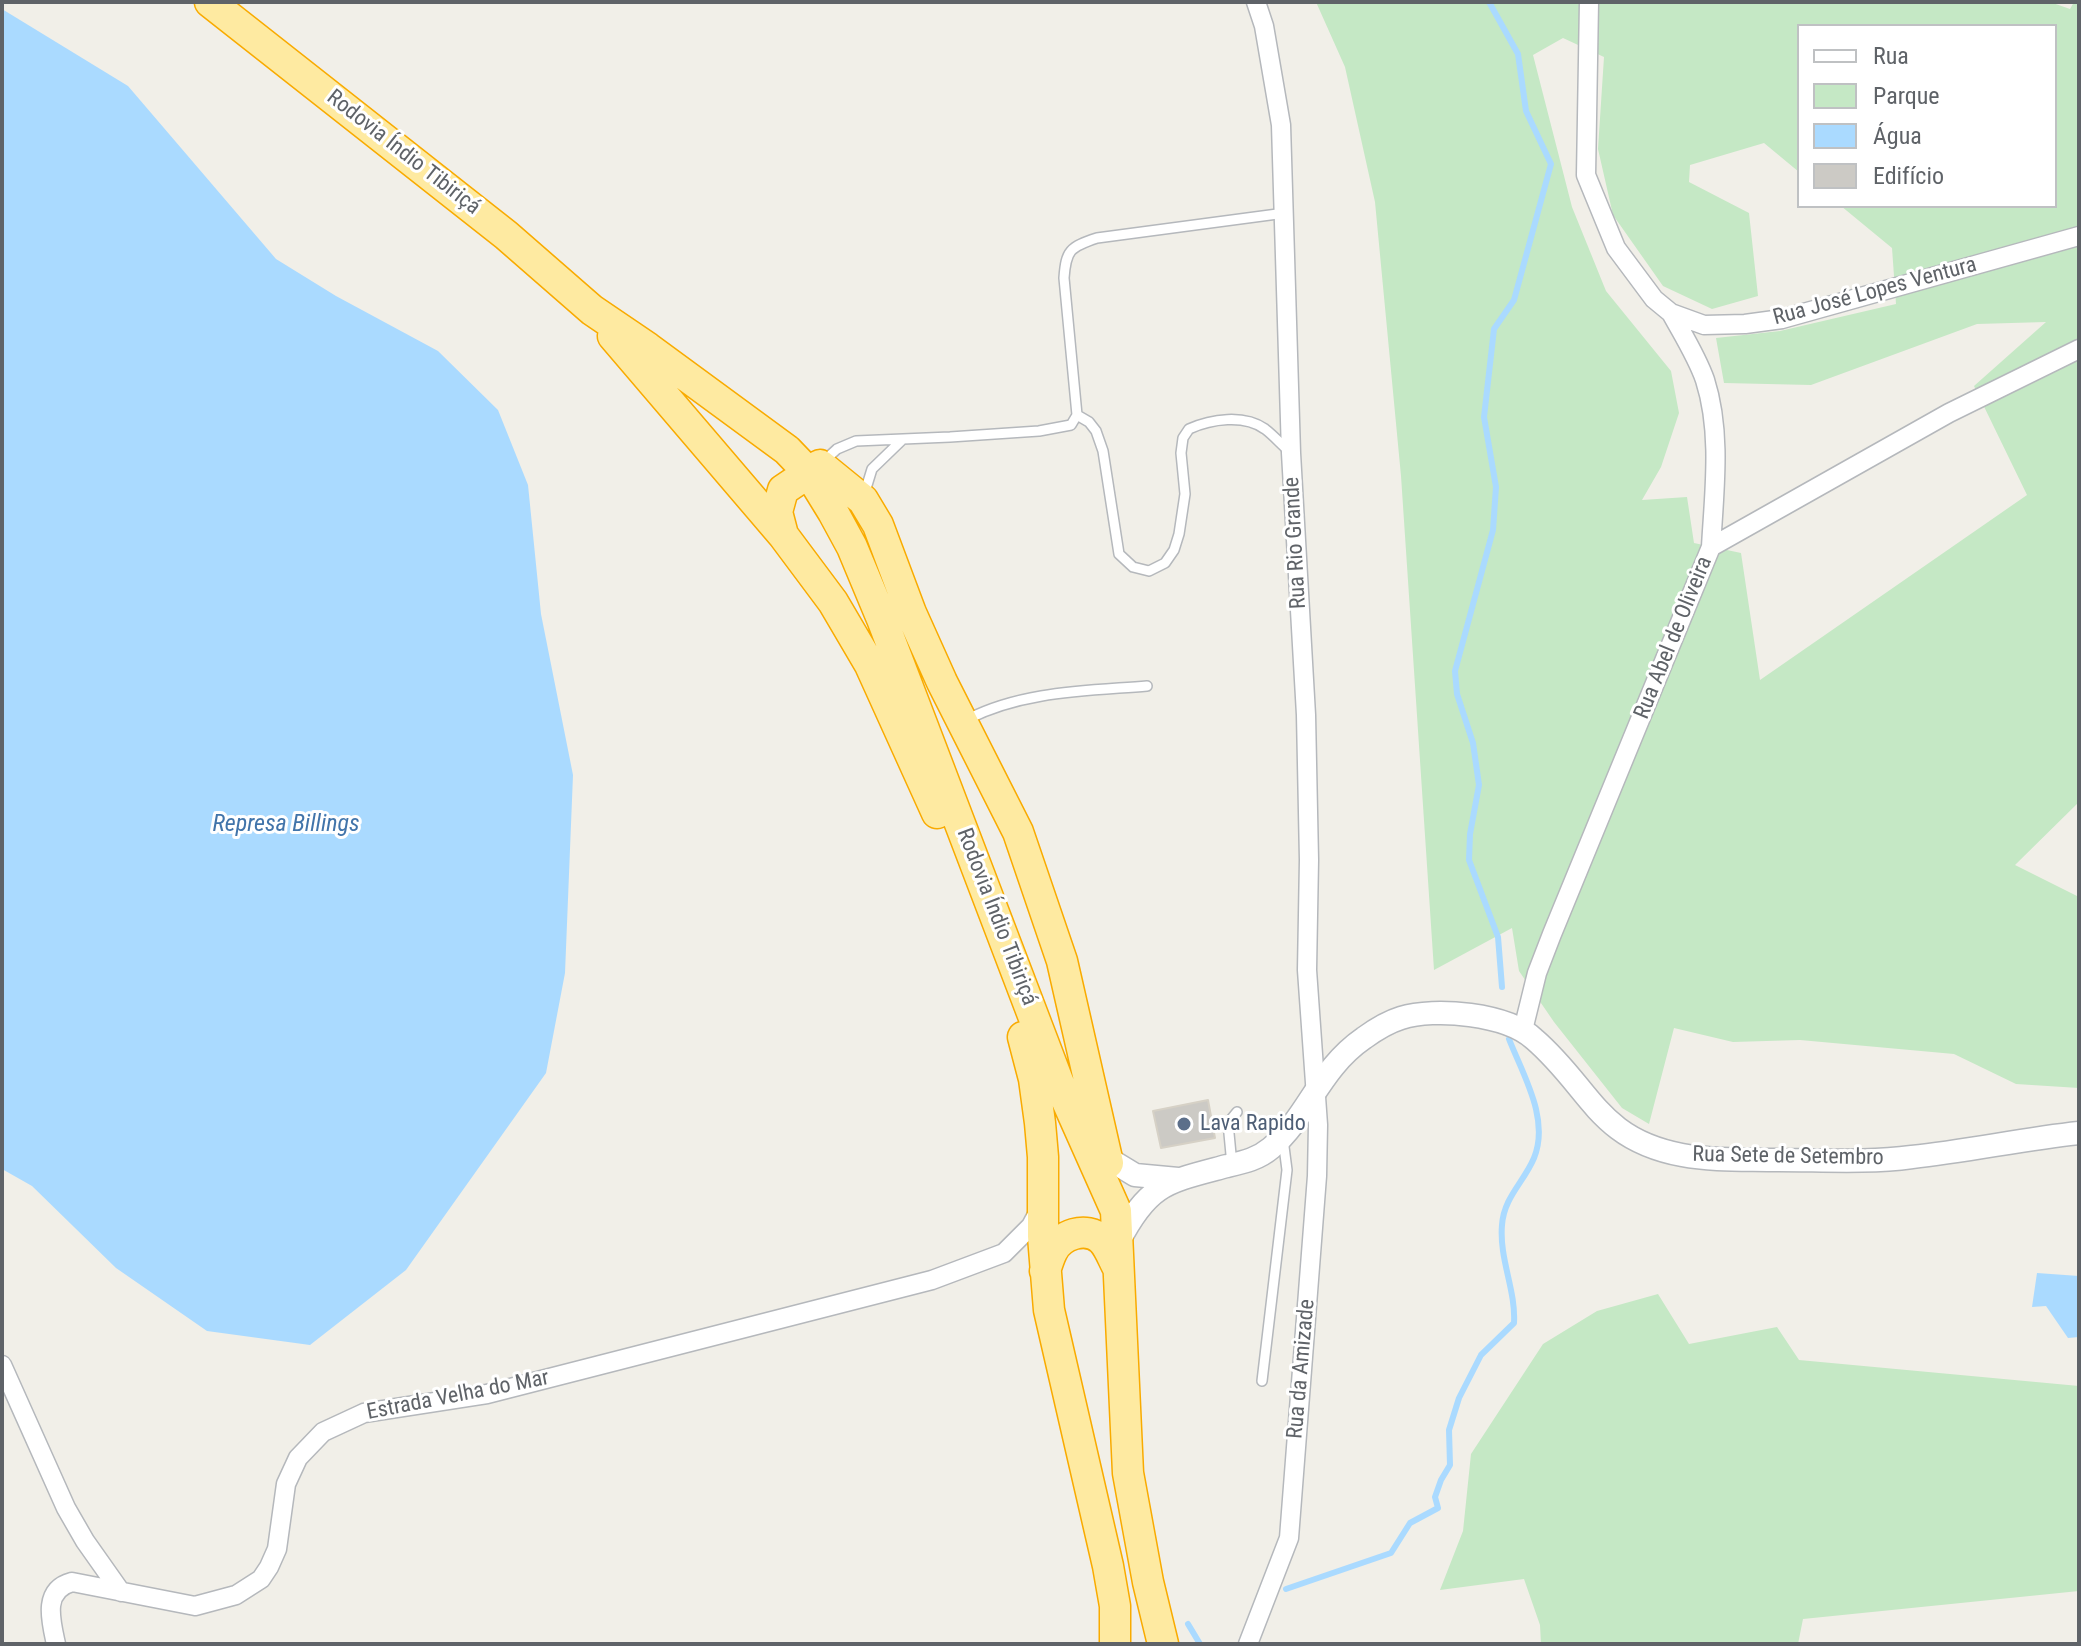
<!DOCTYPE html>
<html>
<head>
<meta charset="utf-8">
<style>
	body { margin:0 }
	#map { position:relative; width:2081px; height:1646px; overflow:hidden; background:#f1efe8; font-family:"Roboto Condensed",sans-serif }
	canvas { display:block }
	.frame { position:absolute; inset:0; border:4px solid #5f6368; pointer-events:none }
	.legend { position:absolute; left:1797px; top:24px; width:260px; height:184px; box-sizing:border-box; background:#fff; border:2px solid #bfc1c3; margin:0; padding:10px 14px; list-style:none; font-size:24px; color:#5f6368 }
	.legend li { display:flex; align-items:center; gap:16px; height:40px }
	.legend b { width:40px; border:2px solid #bfc1c3 }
</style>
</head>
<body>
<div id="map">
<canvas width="2081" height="1646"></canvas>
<div class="frame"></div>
<ul class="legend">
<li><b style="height:10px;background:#fff"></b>Rua</li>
<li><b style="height:22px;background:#c5e8c5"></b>Parque</li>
<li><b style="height:22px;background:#aadaff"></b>Água</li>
<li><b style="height:22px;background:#cccac5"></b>Edifício</li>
</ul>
</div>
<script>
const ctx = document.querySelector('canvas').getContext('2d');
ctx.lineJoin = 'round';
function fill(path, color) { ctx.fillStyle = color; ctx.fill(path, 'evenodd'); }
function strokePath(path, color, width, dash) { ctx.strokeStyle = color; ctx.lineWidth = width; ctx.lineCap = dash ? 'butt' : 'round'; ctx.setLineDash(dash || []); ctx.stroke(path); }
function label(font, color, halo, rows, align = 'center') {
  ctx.font = font + ' "Roboto Condensed",sans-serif'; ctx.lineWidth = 6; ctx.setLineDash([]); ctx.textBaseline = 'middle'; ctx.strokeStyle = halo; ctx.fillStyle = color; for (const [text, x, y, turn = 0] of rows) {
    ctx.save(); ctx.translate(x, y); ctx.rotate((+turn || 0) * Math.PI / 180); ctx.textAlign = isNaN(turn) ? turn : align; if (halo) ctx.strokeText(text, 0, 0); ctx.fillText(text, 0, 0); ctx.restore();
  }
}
const green = new Path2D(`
	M1316,2H2050L2070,9L2074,2H2079V802L2015,865L2079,897V1088L2016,1084L1954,1054L1800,1040L1733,1042L1674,1028L1649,1124L1622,1108L1554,1022L1519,971L1512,928L1434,970L1401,476L1375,202L1345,67ZM1799,26H2055V206H1841L1892,248L1896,304L1780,331L1716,338L1724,383L1811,385L1977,324L2046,322L1974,386L2027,495L1760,680L1741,553L1694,543L1687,497L1642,500L1661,467L1679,413L1671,371L1606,291L1572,207L1533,55L1563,38L1604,57L1598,149L1613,215L1663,286L1712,309L1758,296L1749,213L1689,182L1690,165L1764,143L1799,172Z
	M1658,1294L1689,1344L1777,1327L1799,1360L2079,1386V1591L1803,1619L1798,1644H1541L1540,1625L1524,1579L1440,1590L1463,1531L1471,1454L1543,1344L1597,1311Z`);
const water = new Path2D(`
	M2,9L128,86L276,259L336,296L438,351L498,410L528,485L541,614L573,775L565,973L546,1073L406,1270L310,1345L207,1331L116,1268L32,1186L2,1169Z
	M2037,1273L2079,1276V1337L2068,1338L2046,1306L2032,1307Z`);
const stream = new Path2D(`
	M1489,2L1518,54L1526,111L1551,164L1514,300L1494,329L1484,417L1496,487L1493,530L1455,671L1457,694L1473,743L1479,785L1470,834L1469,860L1498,937L1502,987
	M1286,1589L1391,1553L1410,1523L1438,1508L1435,1497L1441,1480L1450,1465L1449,1430L1459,1398L1481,1355L1514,1323C1516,1290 1499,1259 1502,1225C1504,1197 1524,1182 1534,1158C1550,1119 1523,1075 1509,1039
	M1188,1624L1200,1644`);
const building = new Path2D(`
	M1208,1100L1215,1138L1161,1148L1153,1111Z`);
const service = new Path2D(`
	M1077,415L1089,422L1096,431L1103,451L1119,554L1133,567L1149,571L1165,563L1174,550L1179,534L1185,494L1181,453L1183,438L1189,429C1211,419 1244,414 1265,429C1273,435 1281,444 1289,451
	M824,461L837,449L856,441L950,437L1039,431L1071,425L1077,415L1064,278C1066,250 1070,247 1097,238L1285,213
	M864,495L872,469L902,440
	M968,719C1023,691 1086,691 1147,686
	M1232,1165L1228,1123L1237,1112
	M1262,1381L1287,1170L1283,1139`);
const minor = new Path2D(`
	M1589,2L1586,175L1616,248L1654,299L1671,313L1704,325L1745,324L1782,319L2079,236
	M1671,313C1683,335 1697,357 1705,380C1722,433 1714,493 1711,547
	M1523,1030L1537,973L1552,934L1711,547L1949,413L2079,349
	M2,1365L66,1508L85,1541L121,1592
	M56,1644C51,1621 42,1590 72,1582L195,1606L236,1595L261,1579L269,1567L277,1549L286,1484L298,1458L323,1432L364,1413L487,1394L932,1280L1004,1253L1031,1226L1039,1211
	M1248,1644L1289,1538L1317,1176L1318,1125L1307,970L1309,860L1306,715L1291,453L1281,125L1264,26L1256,2`);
const tertiary = new Path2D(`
	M1107,1158L1135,1175L1178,1179
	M1119,1241C1149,1183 1167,1182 1227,1166C1244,1162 1258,1159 1271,1148C1309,1115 1319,1069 1364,1038C1375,1030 1388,1022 1401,1018C1435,1007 1507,1014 1534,1039C1591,1088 1597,1139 1682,1155C1714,1161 1747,1159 1779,1160C1823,1160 1868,1163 1912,1157C1968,1151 2023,1139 2079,1133`);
const trunk = new Path2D(`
	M210,2L506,235L592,310L648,348L787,450L809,473L833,512L852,547L882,619L1058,1081L1116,1211L1128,1473L1148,1582L1163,1644
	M613,336L783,535L833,602L870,665L937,813
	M783,535L777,512L783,490L820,465L863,500L878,525L911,613L942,682L1018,832L1062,961L1108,1163
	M1023,1037L1034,1079L1040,1123L1043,1157V1236L1049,1310L1108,1566L1115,1606V1644
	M1045,1271C1047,1265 1049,1258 1052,1252C1060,1235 1086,1225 1102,1240C1109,1247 1113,1259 1118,1268`);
const markers = [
	[1184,1124,8,"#5c6f8a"]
];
const streetNames = [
	["Rodovia Índio Tibiriçá",403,153,38],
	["Rua José Lopes Ventura",1875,292,-15],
	["Rua Rio Grande",1296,543,-93],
	["Rua Abel de Oliveira",1674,638,-68],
	["Rodovia Índio Tibiriçá",996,917,69],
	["Rua Sete de Setembro",1788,1157,1],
	["Rua da Amizade",1302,1369,-85],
	["Estrada Velha do Mar",458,1396,-11]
];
const serviceNames = [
	["Lava Rapido",1200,1124]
];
const waterNames = [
	["Represa Billings",286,825]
];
fill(green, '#c5e8c5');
fill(water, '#aadaff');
strokePath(stream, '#aadaff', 6);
fill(building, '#cccac5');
strokePath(building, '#d6d1c6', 2);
strokePath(service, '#b5b8bc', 12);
strokePath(minor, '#b5b8bc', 21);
strokePath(tertiary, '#b5b8bc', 25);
strokePath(trunk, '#f9ab00', 33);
strokePath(service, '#fff', 9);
strokePath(minor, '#fff', 18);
strokePath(tertiary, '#fff', 22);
strokePath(trunk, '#feeaa1', 30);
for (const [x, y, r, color] of markers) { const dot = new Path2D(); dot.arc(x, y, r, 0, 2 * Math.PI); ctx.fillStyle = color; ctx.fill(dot); strokePath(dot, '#fff', 3); }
label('22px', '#5f6368', '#fff', streetNames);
label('22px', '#4e5e75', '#fff', serviceNames, 'left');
label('italic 24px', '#4174aa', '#fff', waterNames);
</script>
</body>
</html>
